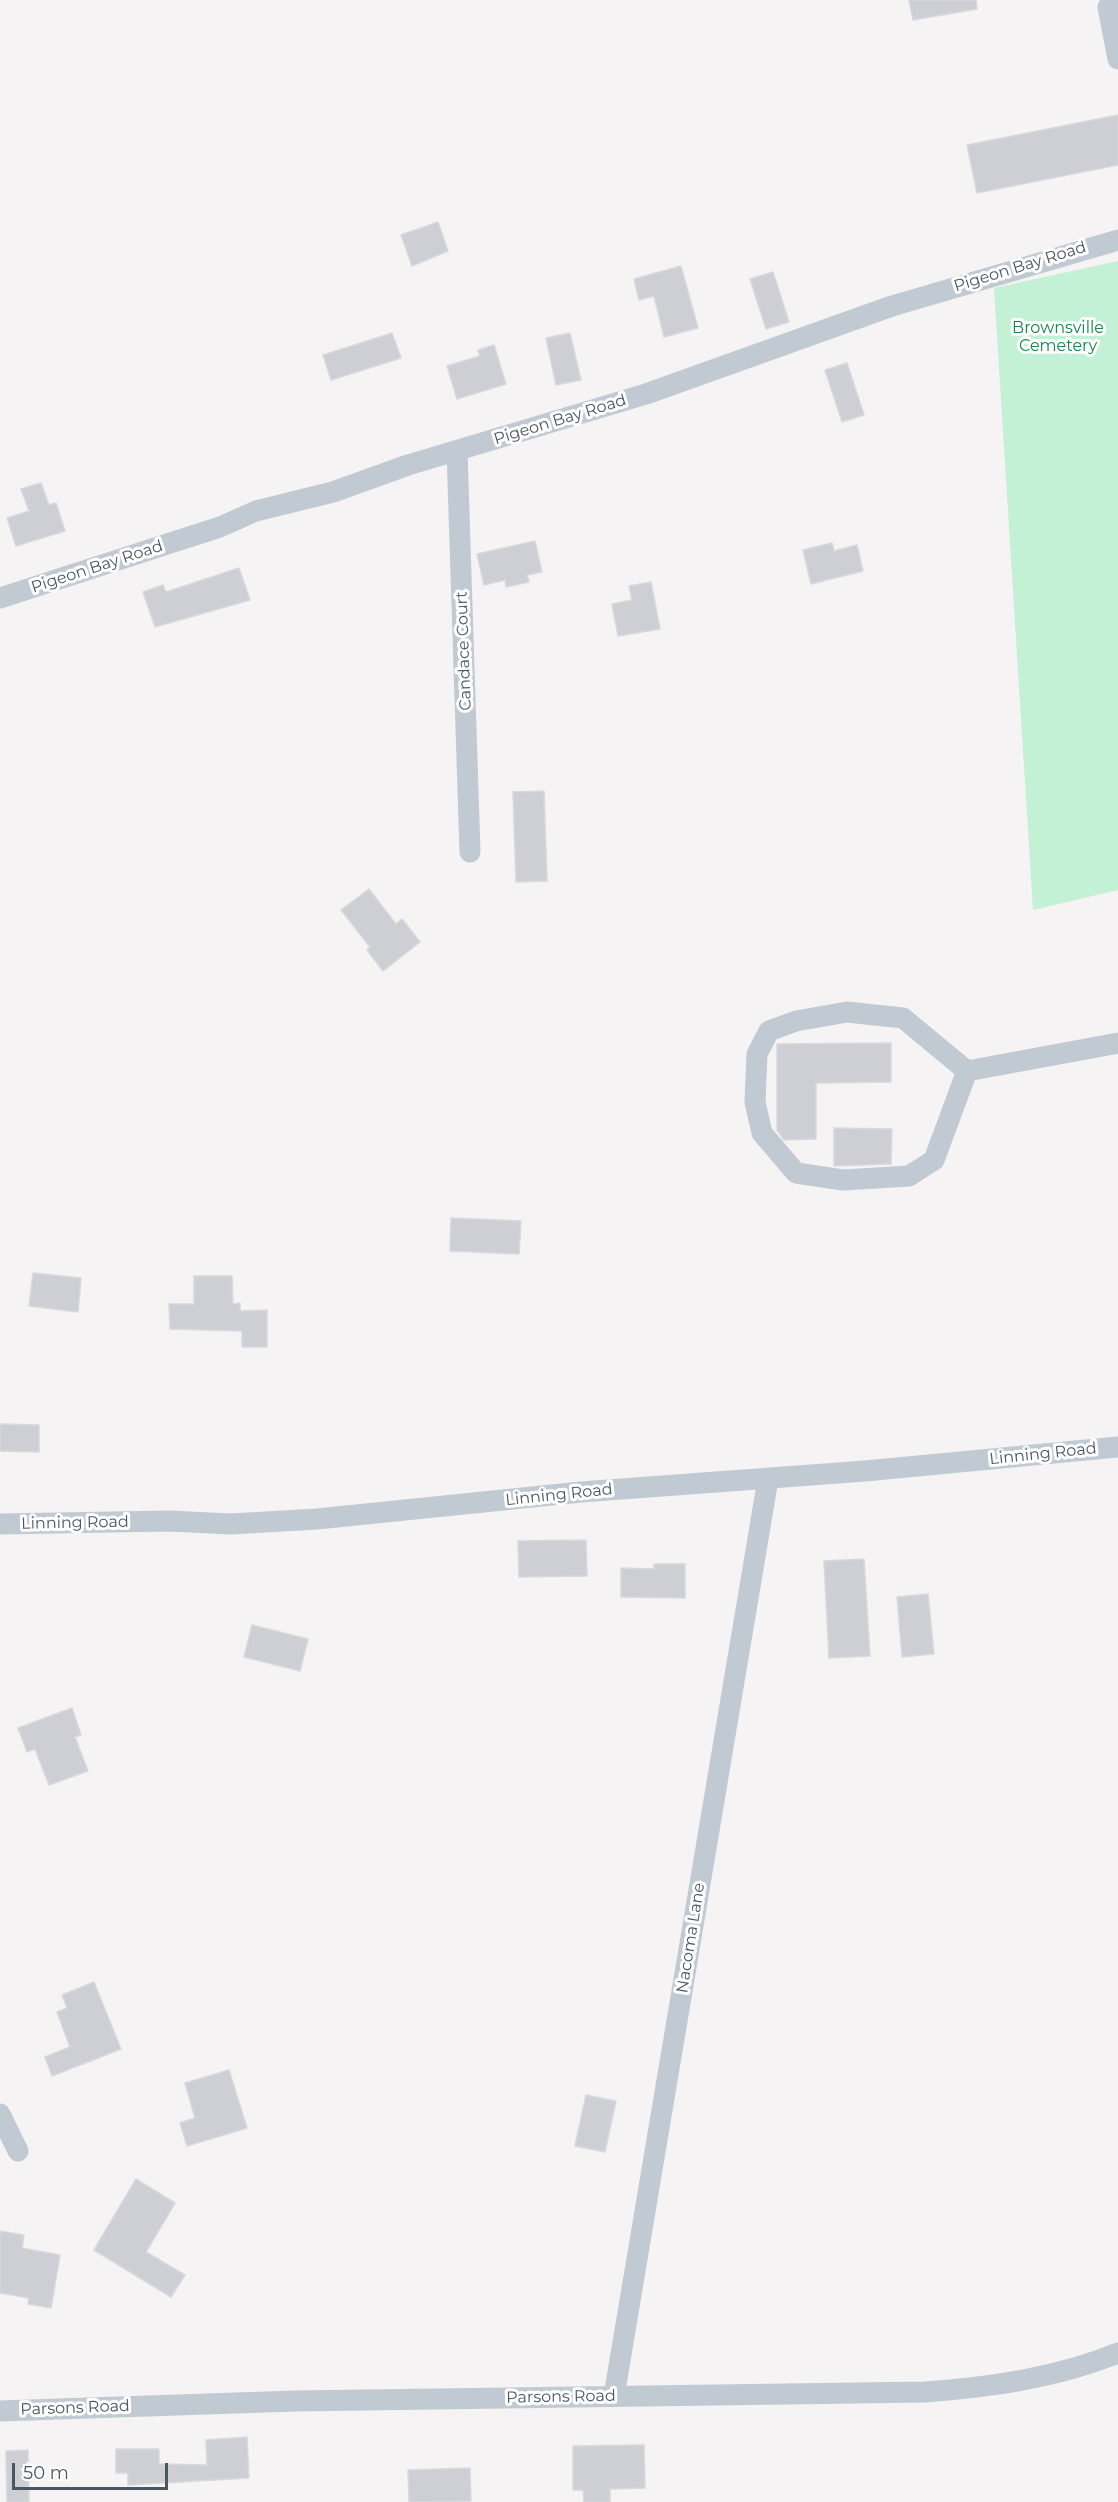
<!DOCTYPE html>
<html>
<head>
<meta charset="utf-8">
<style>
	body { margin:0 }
	#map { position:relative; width:1118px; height:2502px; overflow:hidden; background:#f5f3f3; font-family:Montserrat,sans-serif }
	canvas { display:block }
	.scale { position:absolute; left:12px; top:2463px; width:156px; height:27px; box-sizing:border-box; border:3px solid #4a5661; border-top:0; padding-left:8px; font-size:18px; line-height:21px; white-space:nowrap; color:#4a5661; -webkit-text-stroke:4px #fff; paint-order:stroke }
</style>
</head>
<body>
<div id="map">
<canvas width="1118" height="2502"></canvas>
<div class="scale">50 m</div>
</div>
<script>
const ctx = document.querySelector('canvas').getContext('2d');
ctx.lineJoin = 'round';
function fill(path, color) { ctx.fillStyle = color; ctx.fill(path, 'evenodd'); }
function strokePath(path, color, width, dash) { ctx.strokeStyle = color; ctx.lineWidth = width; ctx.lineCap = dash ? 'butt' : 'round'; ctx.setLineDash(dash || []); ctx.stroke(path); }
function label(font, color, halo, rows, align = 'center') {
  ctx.font = font + ' Montserrat,sans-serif'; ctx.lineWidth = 6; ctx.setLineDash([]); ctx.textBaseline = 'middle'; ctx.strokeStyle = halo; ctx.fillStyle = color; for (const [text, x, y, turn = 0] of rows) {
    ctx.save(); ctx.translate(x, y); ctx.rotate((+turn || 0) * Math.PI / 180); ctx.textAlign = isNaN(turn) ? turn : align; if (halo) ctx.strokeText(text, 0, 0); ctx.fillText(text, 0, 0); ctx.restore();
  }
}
const green = new Path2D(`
	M1118,261V890L1033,910L994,288Z`);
const building = new Path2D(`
	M909,0H976L977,9L913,20Z
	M1118,115V165L977,193L967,145Z
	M438,222L448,251L412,266L401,235Z
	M681,266L698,328L664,337L654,296L639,300L634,279Z
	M773,272L789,322L766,329L750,279Z
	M392,333L401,358L331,380L323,355Z
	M570,333L581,380L556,385L546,338Z
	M494,345L506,384L457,399L447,366L480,356L478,350Z
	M847,363L864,415L842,422L825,370Z
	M41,483L49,505L56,503L65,531L16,546L7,518L29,511L21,489Z
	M535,541L542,572L527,575L529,582L506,587L505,580L484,585L477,554Z
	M832,543L834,551L857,545L863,571L811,584L803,550Z
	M239,568L250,600L155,627L143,592L163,585L166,592Z
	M651,582L660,629L618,636L612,604L632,600L629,586Z
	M544,791L547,881L516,882L513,792Z
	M369,889L396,924L402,919L420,942L383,971L367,950L370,947L341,910Z
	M891,1043V1082L816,1083V1139L784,1140L777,1130V1044Z
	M834,1128L892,1129L891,1164L834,1166Z
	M451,1218L521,1221L519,1254L450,1251Z
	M33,1273L81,1278L78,1312L29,1306Z
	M194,1276H232L233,1304L240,1303V1311L267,1310V1347H242V1331L170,1329L169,1304H194Z
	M0,1424L39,1425V1452L0,1451Z
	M586,1540L587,1576L519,1577L518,1541Z
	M864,1559L870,1656L829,1658L824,1561Z
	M654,1564H685V1598L621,1597V1568L654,1569Z
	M928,1594L934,1654L902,1657L897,1597Z
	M252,1625L308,1639L300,1671L244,1657Z
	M72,1708L81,1735L75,1737L88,1771L49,1785L35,1749L27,1752L18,1728Z
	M94,1982L121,2049L52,2076L45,2057L70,2047L57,2012L67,2008L62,1995Z
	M229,2070L247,2128L187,2146L180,2123L195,2118L185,2083Z
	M586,2095L616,2101L605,2152L575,2146Z
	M136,2179L175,2203L146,2252L185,2275L171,2297L94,2250Z
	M0,2231L24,2235L22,2248L60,2255L51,2308L28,2304L29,2298L0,2293Z
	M247,2437L249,2478L128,2485V2473H116V2449H159V2464L207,2465L206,2440Z
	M644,2445L645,2488L610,2489V2502H584L583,2490H573V2446Z
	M28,2450L29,2502H7L6,2451Z
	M470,2468L471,2501L409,2502L408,2470Z`);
const minor = new Path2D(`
	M1118,4L1108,7L1118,59
	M457,451L470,852
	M0,598L220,527L256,511L333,492L408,465L646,394L892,306L1118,240
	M847,1012L903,1018L967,1071L934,1160L909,1176L843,1180L796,1173L762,1133L755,1102L757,1054L769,1031L796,1021Z
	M967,1071L1118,1043
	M0,1524L169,1521L231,1524L317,1519L581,1492L865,1471L1118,1447
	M0,2114L18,2151
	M614,2396L768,1479
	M0,2411L295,2401L925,2392C990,2387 1057,2378 1118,2353`);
const streetNames = [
	["Pigeon Bay Road",1020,267,-17],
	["Pigeon Bay Road",560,420,-17],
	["Pigeon Bay Road",97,567,-18],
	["Candace Court",464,651,-92],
	["Linning Road",1043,1454,-6],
	["Linning Road",559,1495,-6],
	["Linning Road",75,1523,-1],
	["Nacoma Lane",691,1938,-81],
	["Parsons Road",561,2397,-1],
	["Parsons Road",75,2408,-2]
];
const parkNames = [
	["Brownsville",1058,328],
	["Cemetery",1058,346]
];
fill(green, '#c3f1d5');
fill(building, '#cdcfd5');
strokePath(building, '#d7d9de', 1.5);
strokePath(minor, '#c1cad2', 21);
label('16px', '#4a5661', '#fff', streetNames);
label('16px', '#17864f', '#fff', parkNames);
</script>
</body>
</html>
